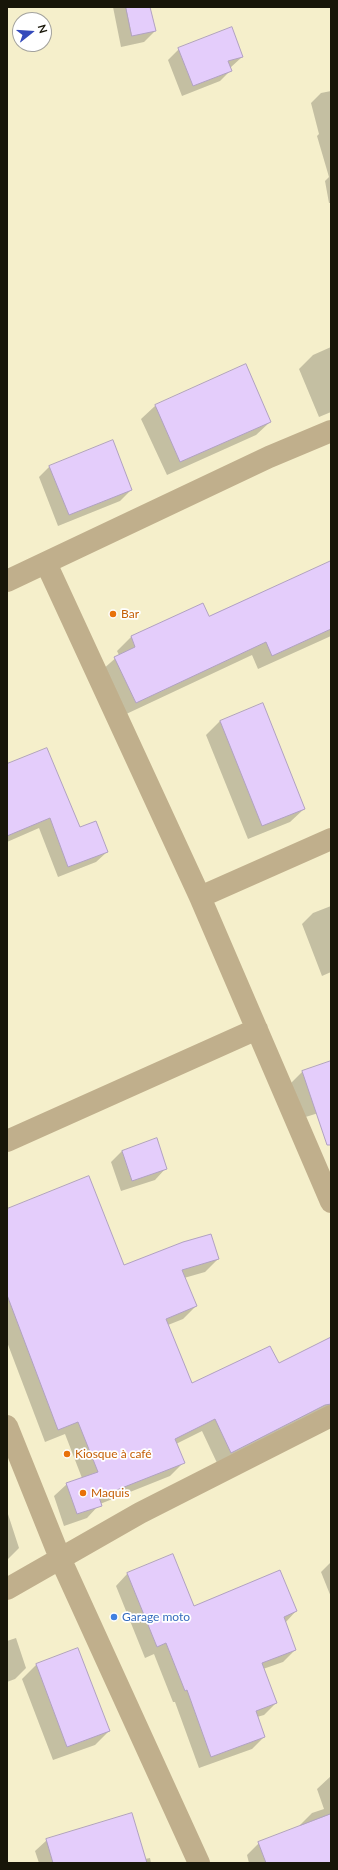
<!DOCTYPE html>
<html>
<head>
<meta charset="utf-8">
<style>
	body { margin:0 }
	#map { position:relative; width:338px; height:1870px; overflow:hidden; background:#f5efcb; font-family:Lato,sans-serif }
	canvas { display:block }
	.frame { position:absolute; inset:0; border:8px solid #181609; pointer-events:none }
	.north { position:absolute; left:12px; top:12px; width:40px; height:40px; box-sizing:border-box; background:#fff; border:1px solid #a3a29d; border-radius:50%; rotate:73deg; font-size:11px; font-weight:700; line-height:16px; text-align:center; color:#181609 }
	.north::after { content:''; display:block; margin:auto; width:14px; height:18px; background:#344abb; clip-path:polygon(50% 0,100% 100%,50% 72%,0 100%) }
</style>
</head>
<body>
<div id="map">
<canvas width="338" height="1870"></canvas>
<div class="frame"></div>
<div class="north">N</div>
</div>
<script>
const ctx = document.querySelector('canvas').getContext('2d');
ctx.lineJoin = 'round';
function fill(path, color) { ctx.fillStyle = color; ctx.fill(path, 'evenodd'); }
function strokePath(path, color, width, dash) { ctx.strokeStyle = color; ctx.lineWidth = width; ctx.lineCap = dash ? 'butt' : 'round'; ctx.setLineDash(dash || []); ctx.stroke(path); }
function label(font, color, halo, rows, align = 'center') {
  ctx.font = font + ' Lato,sans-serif'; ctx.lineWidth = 3.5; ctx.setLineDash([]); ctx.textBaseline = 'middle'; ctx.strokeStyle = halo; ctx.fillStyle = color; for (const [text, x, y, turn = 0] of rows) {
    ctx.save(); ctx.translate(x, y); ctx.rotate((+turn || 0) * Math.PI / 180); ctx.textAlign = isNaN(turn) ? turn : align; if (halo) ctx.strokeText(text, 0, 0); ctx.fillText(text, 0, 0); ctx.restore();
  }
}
const shadow = new Path2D(`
	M113,7H149L155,31L144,42L121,47Z
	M179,49L242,57L230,68L231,70L220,81L182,96L168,60Z
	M331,91V203H329L325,181L329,177L317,136L319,134L311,103L321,93Z
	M331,347V412L319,417L299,369L313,355Z
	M155,406L270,422L256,435L167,475L141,419Z
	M50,466L131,490L120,501L58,526L39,477Z
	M331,562V636L258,669L252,655L122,716L101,671L119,655L117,651L131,637L202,604L209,617Z
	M220,721L304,809L290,822L248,839L206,735Z
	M7,765L79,829L107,852L96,862L58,877L39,828L7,842Z
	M331,906V972L322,976L302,924L313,913Z
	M331,1062V1124L325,1111L299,1119L288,1086L302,1072Z
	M156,1140L166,1168L155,1180L121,1191L111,1162L122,1151Z
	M7,1210L123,1266L218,1259L205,1272L184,1278L196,1306L183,1319L168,1325L192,1384L278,1365L331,1348V1410L218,1465L202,1431L176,1444L183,1463L170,1476L100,1504L87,1518L64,1526L54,1496L67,1484L82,1478L65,1434L45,1442L7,1342Z
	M7,1511L19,1548L7,1560Z
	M173,1556L194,1607L296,1611L285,1623L295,1650L283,1662L263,1669L276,1703L264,1715L257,1717L264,1737L252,1749L199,1768L175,1702H173L154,1654L145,1658L116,1586L127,1574Z
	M331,1562V1597L321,1572Z
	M16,1638L26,1668L15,1679L7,1682V1641Z
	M78,1649L109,1731L95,1745L53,1760L22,1679L36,1665Z
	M331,1776V1853L323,1863H249L247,1855L259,1843L300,1827V1825L312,1813L324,1809L317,1789Z
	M47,1840L145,1859L150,1858L151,1863H39L35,1851Z`);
const building = new Path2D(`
	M126,7H150L156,31L132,36Z
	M232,27L243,57L228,61L232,71L193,86L178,48Z
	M246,364L271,422L180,462L155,405Z
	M113,440L132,490L69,515L49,466Z
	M331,561V629L272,656L266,642L136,703L114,657L135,647L131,636L203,603L209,616Z
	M263,703L305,809L262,826L220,721Z
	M47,748L80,827L96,821L108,852L68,867L50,818L7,836V764Z
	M331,1061V1145H327L302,1071Z
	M157,1138L167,1169L132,1181L122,1151Z
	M89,1176L124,1265L183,1242L211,1234L219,1259L182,1270L197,1306L166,1319L192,1383L270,1346L279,1363L331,1337V1404L325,1405L231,1453L215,1419L175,1439L185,1463L99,1497L102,1506L77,1514L66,1483L98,1472L78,1422L58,1430L7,1295V1209Z
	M173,1554L194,1606L280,1570L297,1611L284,1617L296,1650L262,1663L277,1703L256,1711L265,1737L211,1757L187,1690L185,1691L166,1643L157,1647L127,1573Z
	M78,1648L110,1731L67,1747L36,1664Z
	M132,1813L147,1863H53L46,1839Z
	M331,1814V1863H266L258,1842Z`);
const minor = new Path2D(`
	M46,563L200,897L331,1202
	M7,581L269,457L331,431
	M200,897L331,839
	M7,1141L257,1029
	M7,1426L60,1558L199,1863
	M7,1589L140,1513L331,1416`);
const markers = [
	[113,614,4,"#e8710a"],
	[67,1454,4,"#e8710a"],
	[83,1493,4,"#e8710a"],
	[114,1617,4,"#3f7fe0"]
];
const foodNames = [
	["Bar",121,614],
	["Kiosque à café",75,1454],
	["Maquis",91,1493]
];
const shopNames = [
	["Garage moto",122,1617]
];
fill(shadow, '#0003');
fill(building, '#e4cdfb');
strokePath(building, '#b0a1c0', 1);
strokePath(minor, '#c0af8c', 22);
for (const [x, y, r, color] of markers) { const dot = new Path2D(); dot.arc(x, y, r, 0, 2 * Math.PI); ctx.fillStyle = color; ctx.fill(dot); strokePath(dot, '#fff', 1.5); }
label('12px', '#c56008', '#fff', foodNames, 'left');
label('12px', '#366cbe', '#fff', shopNames, 'left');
</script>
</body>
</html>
